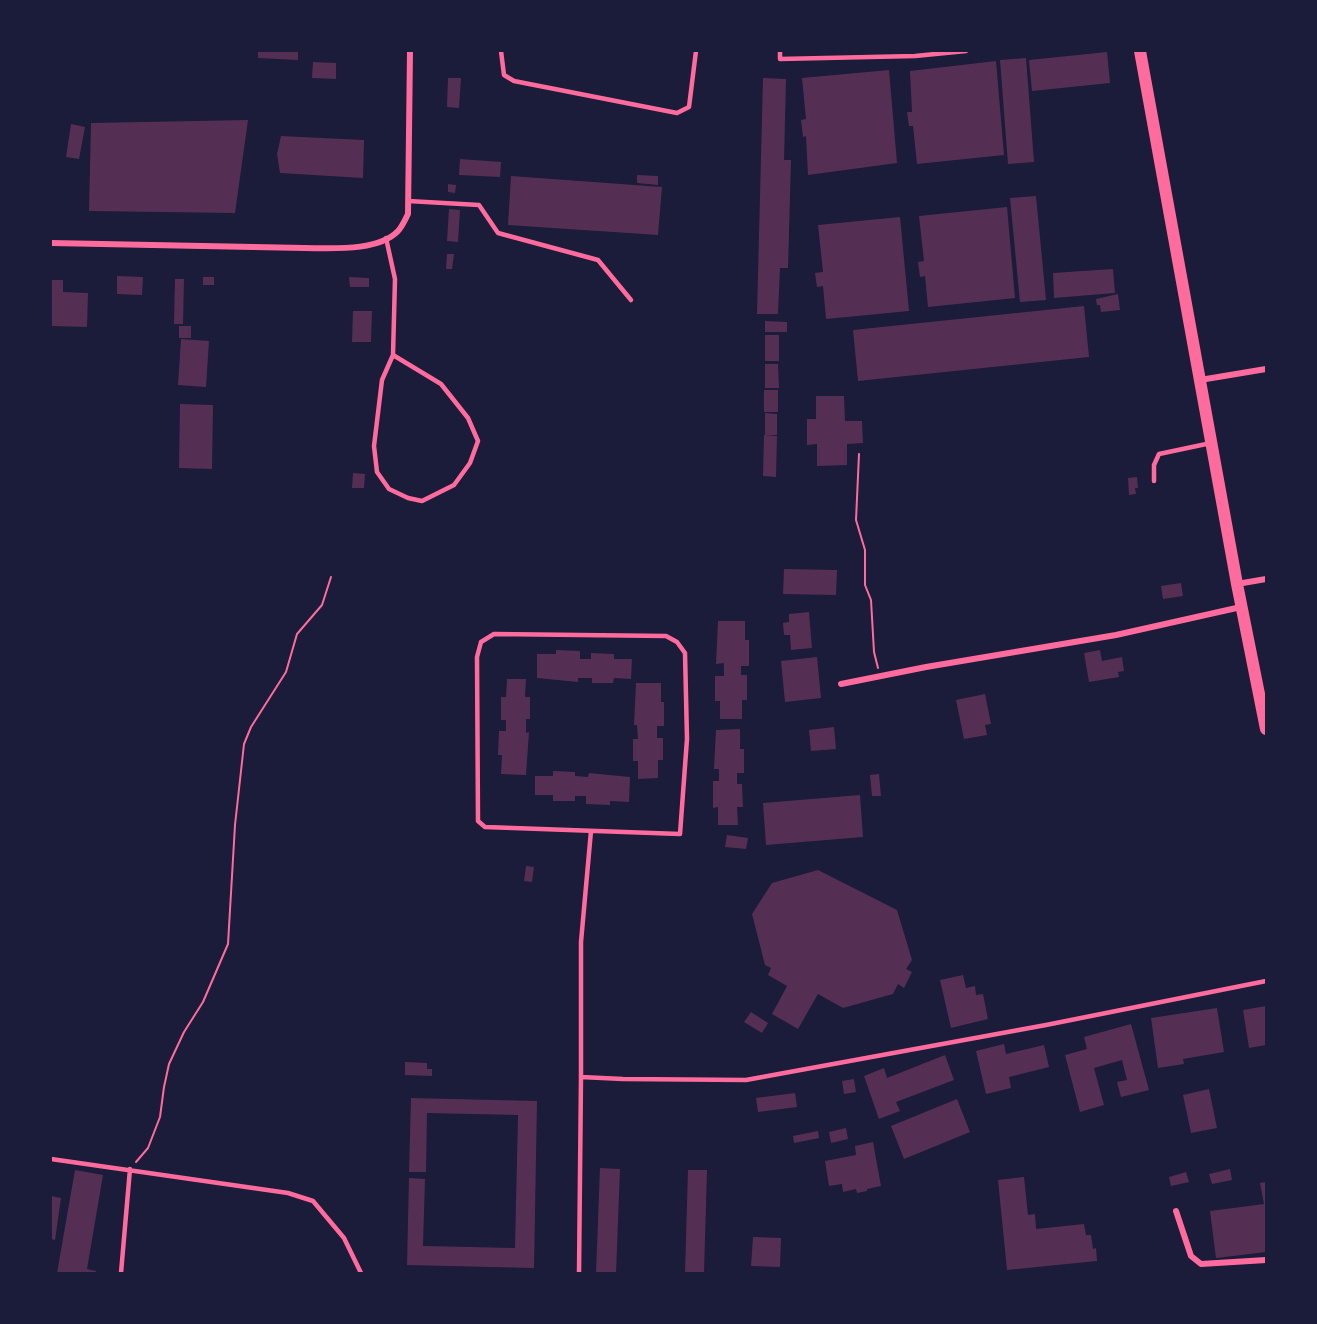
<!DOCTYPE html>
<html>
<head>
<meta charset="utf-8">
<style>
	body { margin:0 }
	#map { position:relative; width:1317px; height:1324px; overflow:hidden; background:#1b1b3a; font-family:Raleway,sans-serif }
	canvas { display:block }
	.frame { position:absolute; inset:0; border:52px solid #1b1b3a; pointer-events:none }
</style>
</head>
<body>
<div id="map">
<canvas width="1317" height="1324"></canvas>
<div class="frame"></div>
</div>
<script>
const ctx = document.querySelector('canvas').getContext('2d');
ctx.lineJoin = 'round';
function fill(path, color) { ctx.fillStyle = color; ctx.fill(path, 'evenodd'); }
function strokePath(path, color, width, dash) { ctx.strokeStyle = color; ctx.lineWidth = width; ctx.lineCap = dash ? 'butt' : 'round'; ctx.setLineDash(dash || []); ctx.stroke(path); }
const building = new Path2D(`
	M258,51H298V60L258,58Z
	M1107,52L1110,83L1032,91L1029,60Z
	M1026,58L1034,162L1008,164L1000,60Z
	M996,61L1004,155L917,164L913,126H909L907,112H912L910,71Z
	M313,62L336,63V79L312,78Z
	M889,70L897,163L808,175L806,136L803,137L801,120L806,119L802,78Z
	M448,78H461L459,108L447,107Z
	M763,78L786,79L784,160H791L788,268H780L778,314H757Z
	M248,120L235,213L89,211L91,123Z
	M71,124L85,127L79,159L66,157Z
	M281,136L364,140L363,178L280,173L277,154Z
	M460,159L501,162L500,177L459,175Z
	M637,175L658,176V185L637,183Z
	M511,176L662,187L658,235L508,225Z
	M448,184L456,185L455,193L448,192Z
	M1036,196L1046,300L1020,302L1010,198Z
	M1007,207L1015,298L928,307L925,276L920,277L918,262L924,261L919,216Z
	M449,209L460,210L458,242L447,241Z
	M900,217L909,311L826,319L823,286L817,287L815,273L823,272L818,225Z
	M447,254H454L452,269H446Z
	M1113,269L1115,293L1054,298L1053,273Z
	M117,276L143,277L142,295L117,294Z
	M203,277H214V285H203Z
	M349,277L369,278V287H350Z
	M175,279H184L183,324H174Z
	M51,280H63V292L88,293L87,327L51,326Z
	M1118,294L1120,310L1101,312L1100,305H1097L1096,299Z
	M1084,306L1089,357L858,381L853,330Z
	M353,311H372L371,342H352Z
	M765,321L787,322V332H765Z
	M179,326H191V338H179Z
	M765,335H779V361H765Z
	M181,339L209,341L206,387L178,385Z
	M765,364H778L779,388H765Z
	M764,390H778V412H764Z
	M816,396H844L845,421H862L863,443L847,444V465L817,466V444L807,445V419H816Z
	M180,404L213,405L212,469L179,468Z
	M765,413L777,414V435H765Z
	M764,435L777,436L776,477L763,476Z
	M353,473L365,474L364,488H352Z
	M1137,477L1138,488H1135L1136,494L1129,495L1128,478Z
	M784,569L837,570L836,595L783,594Z
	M1181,583L1183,596L1163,599L1161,586Z
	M809,612L812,648L791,650L790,635H784L783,623L789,622V614Z
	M718,621H745V640H749V666H741V675H747V700H742V719H720V701H715V676H724V663L716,664Z
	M556,650L580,651V659H591V653L614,654V659H632L631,679L614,678L613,683H592V678H578V682L537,678V654H556Z
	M1100,650L1102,661L1122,657L1124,671L1118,672L1119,677L1089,682L1084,653Z
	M817,657L821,698L785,702L781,661Z
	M507,679H526L525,697H530V719H526V733L529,732L526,775L501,774L502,755H498L499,731H506V720H501V697H506Z
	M636,683H661V702H664V726H657V738H663V760H658V778L638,779V761H633V739H638L637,725H634Z
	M985,694L991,724L985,725L987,735L964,739L956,700Z
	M834,727L836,749L811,751L809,730Z
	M740,729V749H744V773H737V784H742L743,807H737L738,825H718V807L713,808V781H719V769H714L716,730Z
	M553,771L575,772V776L588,777L589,773L630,777L629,802L610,801V805L586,804V796H575V801H553V795H535V776H553Z
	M879,774L881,796H872L870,775Z
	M860,795L863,837L766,845L763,803Z
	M727,835L748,838L746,849L725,847Z
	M526,866L534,867L532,882L524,881Z
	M818,870L897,910L912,960L906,969L912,972L904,988L898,984L893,994L843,1008L818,994L798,1029L772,1014L787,986L768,975L771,968L765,965L752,914L772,883Z
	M963,975L966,988L975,986L976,995L983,994L988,1019L951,1028L940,980Z
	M1266,1006V1045L1249,1048L1243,1010Z
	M1217,1008L1224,1052L1183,1059L1184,1064L1158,1068L1151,1018Z
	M751,1012L768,1023L762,1033L744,1022Z
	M1131,1024L1149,1090L1121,1097L1117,1082L1127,1080L1122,1060L1094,1068L1104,1105L1080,1112L1065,1055L1087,1049L1084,1037Z
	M1004,1044L1006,1054L1044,1045L1049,1067L1009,1077L1011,1088L986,1094L976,1051Z
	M945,1055L954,1080L896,1102L900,1111L879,1119L864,1076L884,1068L887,1078Z
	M405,1062L427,1063V1069H432V1076L405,1075Z
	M854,1079L856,1092L844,1094L842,1081Z
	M1209,1089L1217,1128L1191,1133L1183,1095Z
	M795,1093L797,1107L758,1112L756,1098Z
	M411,1098L537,1101L534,1268L407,1265L409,1178L425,1179L423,1246L515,1248L518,1115L427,1113L426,1172H409Z
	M957,1099L970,1132L904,1159L891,1126Z
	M846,1128L848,1139L831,1143L829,1132Z
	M818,1131L819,1138L794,1143L793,1136Z
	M873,1142L881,1186L867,1189V1191L857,1193L856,1189L843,1192L842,1184L829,1186L825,1161L856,1155L855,1146Z
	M600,1168L620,1169L616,1273H596Z
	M1230,1169L1232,1180L1212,1184L1209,1174Z
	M75,1170L103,1175L87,1269L96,1271V1273H57Z
	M688,1170H707L704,1273H685Z
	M1186,1172L1189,1182L1171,1186L1169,1177Z
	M1024,1177L1028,1215L1035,1214L1036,1229L1084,1224L1086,1235H1091L1093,1249L1096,1248L1097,1261L1007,1270L998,1180Z
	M1266,1182V1252L1216,1258L1210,1211L1264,1204L1260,1183Z
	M51,1196L61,1198L55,1240L51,1239Z
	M753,1237L781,1238L780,1267L751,1266Z`);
const path = new Path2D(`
	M859,454L856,520L865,550V585L871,600L874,652L878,668
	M136,1162L148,1148L160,1117L164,1087L169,1064L184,1032L203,1002L228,944L235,825L244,744L251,727L286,672L297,634L322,605L331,577`);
const service = new Path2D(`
	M501,51L504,75L514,81L677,113L689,107L696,51
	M780,51V59L915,56L966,51
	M408,201L479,205L498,233L598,260L631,300
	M386,238L395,279L393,355L382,380L374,446L377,472L389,489L408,498L422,501L454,485L470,463L478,441L468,418L441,384L393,355
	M1154,481V465L1159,454L1211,443
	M494,634L666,636L677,642L685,653L687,739L680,834L485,827L478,821L477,657L481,642Z
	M591,831L581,942V1077L623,1079L746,1080L1046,1025L1266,981
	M51,1159L288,1193L313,1201L344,1238L361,1273
	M121,1273L130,1169
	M579,1273L581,1077`);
const minor = new Path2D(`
	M51,243L304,248C330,248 378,252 398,231C402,227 405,220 408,214L410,51
	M1200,380L1266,369
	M1237,584L1266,579
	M841,684L926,667L1116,635L1241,607
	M1176,1211L1191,1256L1201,1264L1266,1260`);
const secondary = new Path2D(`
	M1140,51L1237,584L1266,729`);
fill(building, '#542f53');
strokePath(path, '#ff6b9d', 2);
strokePath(service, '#ff6b9d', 4.5);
strokePath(minor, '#ff6b9d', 6);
strokePath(secondary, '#ff6b9d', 12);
</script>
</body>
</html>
